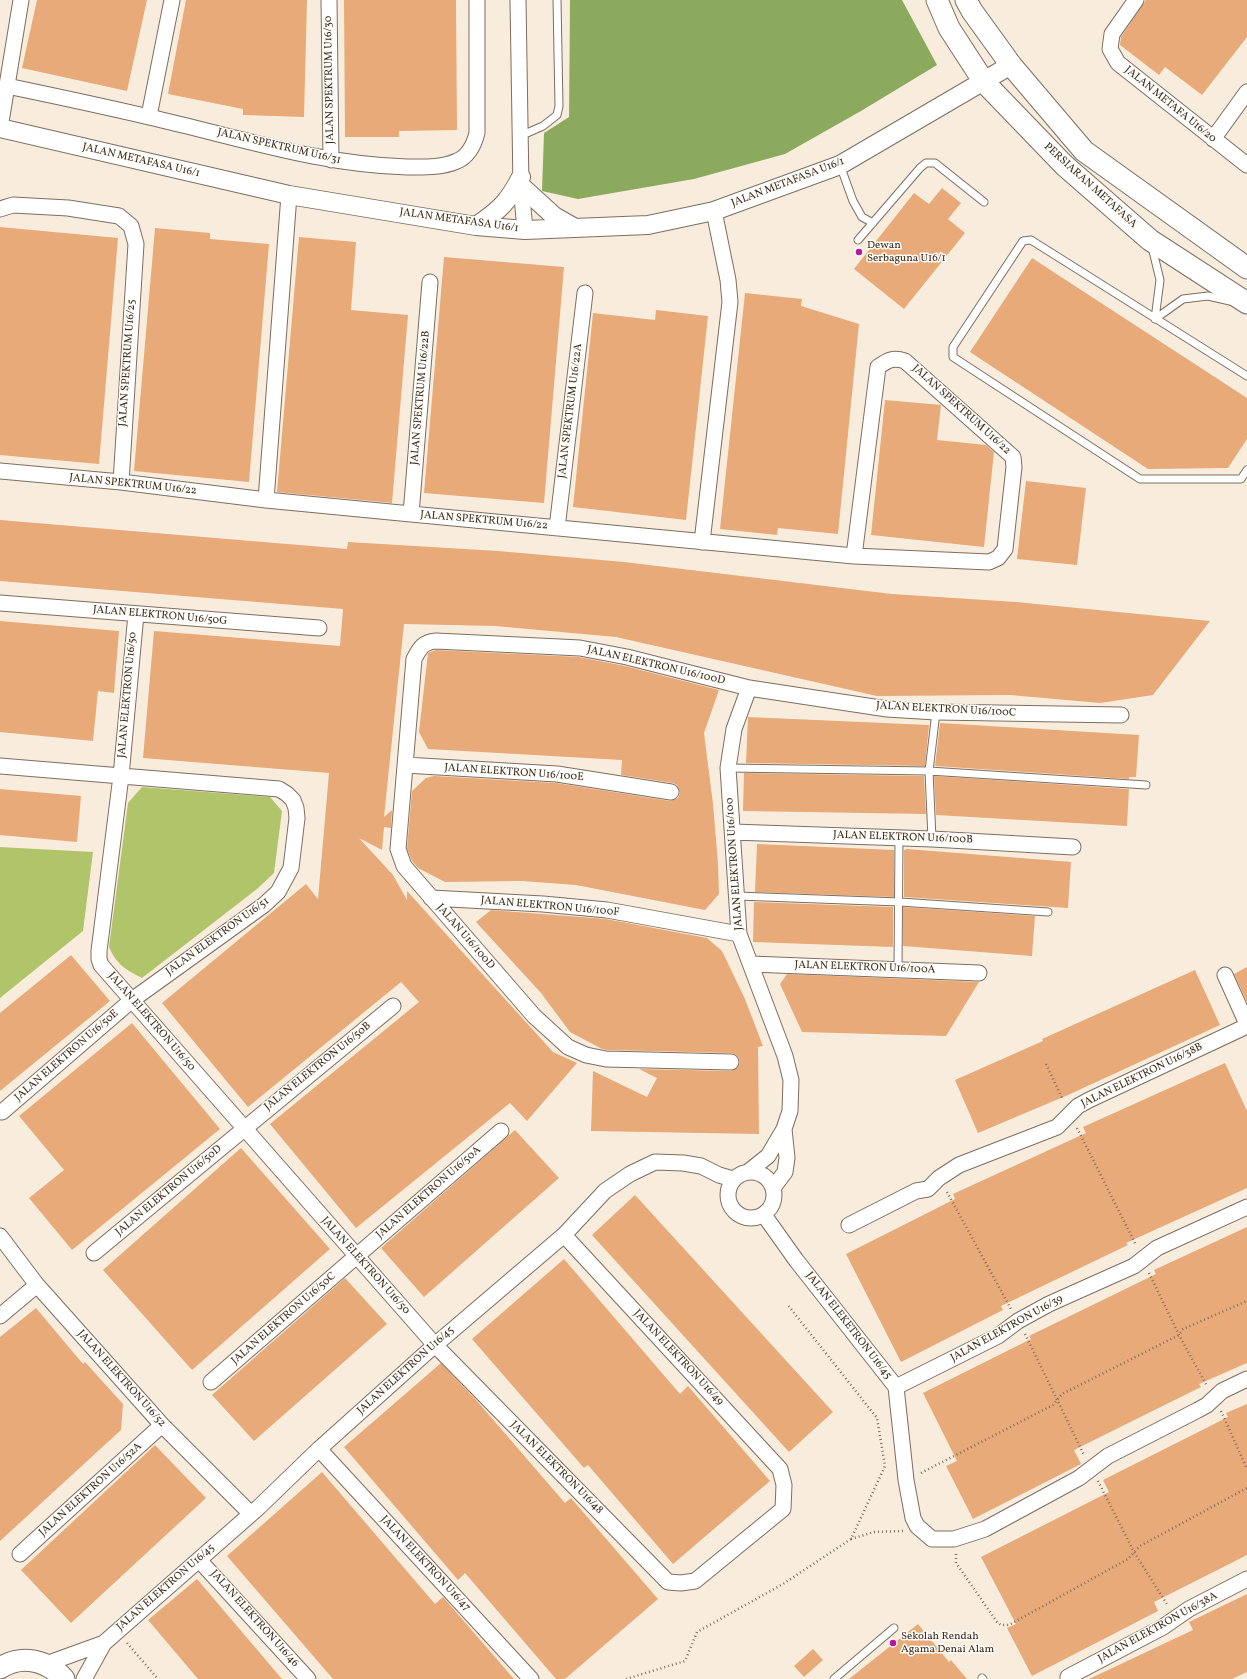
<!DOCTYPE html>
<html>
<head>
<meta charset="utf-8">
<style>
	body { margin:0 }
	canvas { display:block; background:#f8eddc }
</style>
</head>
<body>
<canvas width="1247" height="1679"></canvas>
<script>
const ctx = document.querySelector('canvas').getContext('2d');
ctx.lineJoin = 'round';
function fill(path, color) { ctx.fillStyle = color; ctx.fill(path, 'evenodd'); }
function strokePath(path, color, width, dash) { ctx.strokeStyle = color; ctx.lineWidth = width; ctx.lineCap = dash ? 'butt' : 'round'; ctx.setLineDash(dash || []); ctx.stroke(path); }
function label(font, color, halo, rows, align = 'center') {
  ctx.font = font + ' Vollkorn,serif'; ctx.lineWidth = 3; ctx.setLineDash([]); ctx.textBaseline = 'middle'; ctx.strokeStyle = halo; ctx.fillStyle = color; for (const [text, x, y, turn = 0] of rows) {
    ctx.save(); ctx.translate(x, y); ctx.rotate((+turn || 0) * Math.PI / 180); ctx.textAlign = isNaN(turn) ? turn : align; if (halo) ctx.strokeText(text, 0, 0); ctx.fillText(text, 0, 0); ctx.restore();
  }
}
const green = new Path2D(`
	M142,787L270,797L282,811L274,873L257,889L142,978C125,969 117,965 109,947L128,803Z
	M0,847L93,852L83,931L0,998Z`);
const forest = new Path2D(`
	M570,0H902L937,65L861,111L785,154L694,179L578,199L542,191L544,133L569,117Z`);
const building = new Path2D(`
	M37,0H147L127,91L22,68Z
	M186,0H307L304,117L243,115V109L168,94Z
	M344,0H456L457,130L399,131V137H345Z
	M1146,0H1247V37L1202,95L1165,67L1159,75L1120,45L1121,37Z
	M942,188L961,203L948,219L965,233L904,309L854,269L914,193L929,204Z
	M0,227L118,238L99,464L0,455Z
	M155,228L210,233V239L269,244L249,482L134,471Z
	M299,237L356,242L351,310L408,315L392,503L277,492Z
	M444,257L564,267L544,503L424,493Z
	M1032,258L1247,398V439L1228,468L1148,469L970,352Z
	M745,293L802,299L801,306L859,324L838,534L778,528L777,535L720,529Z
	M656,310L708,316L686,520L573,507L593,313L655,320Z
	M885,400L941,405L937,440L986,445L994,452L984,547L871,535Z
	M1026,481L1086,488L1077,565L1017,559Z
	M0,520L347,549L348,542L498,551L624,562L892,594L1016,602L1210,621L1153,695L1100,703L1010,695L877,696L616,637L495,626L404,624L384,817L392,810L391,828L384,827L382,850L359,838L393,875L407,900V891L553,1052L577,1063L527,1121L510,1103L356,1228L270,1124L419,1002L401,982L248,1107L162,1003L306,884L318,899L329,773L143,758L154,631L340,646L343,609L0,581Z
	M0,621L119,631L114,693L98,691L93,741L0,732Z
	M436,650L579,657L625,666L719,690L704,733L713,804L718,863L719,894L705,910L576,885L522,881L445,882L418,868L412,861L407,849L412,791L426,778L434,776L556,783L670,801L678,798L680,793L677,785L673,783L621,775L622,760L428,749L419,732L428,653Z
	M748,717L929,725L925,766L746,763Z
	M940,723L1139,735L1136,777H1129V779L935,766Z
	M744,773L924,776L926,814L743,811Z
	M934,776L1129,789L1127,826L936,815Z
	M0,789L81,796L77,842L0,835Z
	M757,844L894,850V897L755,892Z
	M907,849L1071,862L1068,908L904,897V850Z
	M754,902L893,907V947L753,942Z
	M903,907L1035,916L1032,956L903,946Z
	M491,910L606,919L707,938L722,951L745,999L763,1046L758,1047L759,1134L591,1131L593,1071L647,1097L657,1078L639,1069L731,1071L738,1067L740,1063L739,1058L736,1055L731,1053L607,1050L602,1049L570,1032L541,993L476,922Z
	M71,955L110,1001L0,1091V1013Z
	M1247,967V1002L1234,974Z
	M1195,970L1220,1025L1068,1095L978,1133L955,1080L1043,1041L1042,1039Z
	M787,974L979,982L946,1036L802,1032L780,984Z
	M132,1023L220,1129L72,1250L29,1198L64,1170L19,1116Z
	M1225,1063L1247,1111V1188L1126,1243L1128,1245L1001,1306L1003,1310L901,1362L846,1254L955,1199L953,1194L1086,1133L1083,1127Z
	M515,1130L559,1178L424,1297L381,1248Z
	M241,1148L330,1249L192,1370L103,1270Z
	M635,1195L833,1412L789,1452L592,1235Z
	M1247,1227V1363L1199,1384L1201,1387L1074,1450L1081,1464L973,1519L946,1466L957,1461L923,1393L1031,1339L1029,1336L1156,1274L1154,1270Z
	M564,1259L680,1394L688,1386L770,1481L673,1564L588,1465L584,1468L472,1339Z
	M345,1278L387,1324L254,1441L212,1395Z
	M36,1308L83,1364L85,1362L123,1404L121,1430L0,1541V1337Z
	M441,1363L477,1401L565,1503L571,1498L658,1599L565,1679H556L465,1573L458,1580L344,1447Z
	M1247,1404V1555L1154,1602L1158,1611L1032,1676L1007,1628L1016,1624L981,1557L1109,1492L1103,1480L1228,1417L1226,1413Z
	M155,1445L206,1498L71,1623L21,1570Z
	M322,1472L435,1604L443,1597L514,1679H333L227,1556Z
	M197,1579L282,1679H198L148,1620Z
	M1247,1594V1672L1232,1679H1089L1193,1630L1189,1622Z
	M918,1624L949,1662L951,1660L967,1679H849Z
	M813,1649L823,1660L804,1677L794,1666Z`);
const path = new Path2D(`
	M1046,1064L1063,1100
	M1077,1128L1136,1245
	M947,1192L1011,1309
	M1149,1273L1179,1335L1207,1386
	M1025,1334L1084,1455
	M1221,1411L1247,1469
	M921,1473L1053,1405L1062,1394L1179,1335L1183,1329L1247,1301
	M1098,1481L1134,1552L1168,1606
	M851,1539L874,1532L903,1531
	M956,1554V1563L997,1622L1001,1625H1009L1128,1559L1140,1546L1247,1488
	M127,1643L158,1679
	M626,1679L685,1661L697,1632L783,1584L851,1539L885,1466L877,1418L787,1304`);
const service = new Path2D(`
	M520,136L543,126L557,115L559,106L557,0
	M840,165L853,201L862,217L873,223
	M858,240L920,168L926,163H935L984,202
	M1152,247L1160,280L1155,319
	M1155,319L1183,299L1208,296L1230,301
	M1247,376L1031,240L1023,241L953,347V357L1140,479H1241L1247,470
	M728,768L929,771L1146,785
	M932,839L929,771L936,712
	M737,896L900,902L1048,912
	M898,969L899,838
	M982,1678L983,1679
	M834,1679L894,1628`);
const minor = new Path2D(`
	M329,0L331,160
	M518,0L521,186L525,230
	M1136,0L1112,34L1110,49L1118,63L1247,165
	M7,86C55,96 102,106 149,117C234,136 319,165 407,167C423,167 442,168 457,161C469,156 474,145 477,133V0
	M149,116L172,0
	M0,128L21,0
	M1213,139L1247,92
	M0,209L13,205L68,208L119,216L131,226L136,244L121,482
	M0,471L121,482L266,500L411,514L854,556L989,562L998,558L1005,549L1014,467L1013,457L905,361C893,357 888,360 878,367L854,556
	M266,500L289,195
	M411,514L430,282
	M557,528L585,293
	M702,542L730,302L728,280L714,211
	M0,603L319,628
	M136,614L121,776L99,951V959L101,965L435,1345L668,1582L681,1583L695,1581L783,1509L784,1485L780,1469L564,1235
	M405,765L557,774L671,792
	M0,766L279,789L287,794L293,800L296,808L297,818L291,868L278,892L264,905L132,1000L2,1112
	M733,832L932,839L1073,847
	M431,898L543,904L607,910L739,934
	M751,964L979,973
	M1225,975L1247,1024
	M731,1062L606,1059L586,1055L568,1047L534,1016L404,866L398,849L414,659C420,648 423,642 436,641L580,648L627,657L749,688L887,709L936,712L1121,715
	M728 1195a23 23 0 1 1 46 0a23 23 0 1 1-46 0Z
	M748,1172L768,1156L784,1129L790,1111L791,1080L785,1056L739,934L728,768L734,729L749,688
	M773,1188L785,1172L787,1158L784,1129
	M764,1215L796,1260L896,1387L906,1480L913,1518L917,1526L932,1539H954L985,1529L1079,1478L1108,1456L1198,1410L1207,1405L1222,1391L1247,1379
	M849,1225L916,1191L928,1189L939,1178L959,1165L1057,1127L1078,1106L1089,1100L1247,1026
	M0,1236L37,1285L162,1425L251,1514
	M94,1253L393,1006
	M0,1316L37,1285
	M211,1382L501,1131
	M896,1387L998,1336L1018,1321L1049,1304L1134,1266L1157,1248L1247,1207
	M319,1449L531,1679
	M20,1554L162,1425
	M199,1560L308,1679
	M46,1664L104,1643
	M1068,1677L1163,1627L1189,1609L1247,1579
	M84,1679L104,1643L259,1507L319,1449L435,1345L564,1235L605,1191L630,1174L655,1162L683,1163L701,1166L719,1175L733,1179`);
const tertiary = new Path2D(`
	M0,128L289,195L476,226L525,230L648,225L714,211L840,165L1011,65
	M521,186L554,216L575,228
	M476,226C500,210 508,202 521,177`);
const secondary = new Path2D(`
	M937,0L949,28L984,82L1064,165L1150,240L1247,303
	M966,0L972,11L1011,65L1084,151L1247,268
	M0,1668C22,1654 47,1660 64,1679`);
const markers = [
	[859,252,4,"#b5179e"],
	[893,1643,4,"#b5179e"]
];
const streetNames = [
	["JALAN SPEKTRUM U16/30",330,80,-91],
	["JALAN METAFA U16/20",1170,105,39],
	["JALAN SPEKTRUM U16/31",279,147,13],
	["JALAN METAFASA U16/1",141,161,13],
	["JALAN METAFASA U16/1",788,183,-21],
	["PERSIARAN METAFASA",1090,186,42],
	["JALAN METAFASA U16/1",459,221,8],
	["JALAN SPEKTRUM U16/25",128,363,-86],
	["JALAN SPEKTRUM U16/22B",421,398,-85],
	["JALAN SPEKTRUM U16/22",961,410,42],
	["JALAN SPEKTRUM U16/22A",571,411,-83],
	["JALAN SPEKTRUM U16/22",133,485,6],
	["JALAN SPEKTRUM U16/22",484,521,5],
	["JALAN ELEKTRON U16/50G",160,616,5],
	["JALAN ELEKTRON U16/100D",656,666,13],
	["JALAN ELEKTRON U16/50",128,695,-85],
	["JALAN ELEKTRON U16/100C",946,710,3],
	["JALAN ELEKTRON U16/100E",514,773,4],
	["JALAN ELEKTRON U16/100B",903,838,2],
	["JALAN ELEKTRON U16/100",735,864,-94],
	["JALAN ELEKTRON U16/100F",550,907,5],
	["JALAN ELEKTRON U16/51",218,937,-36],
	["JALAN U16/100D",465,937,49],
	["JALAN ELEKTRON U16/100A",865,968,2],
	["JALAN ELEKTRON U16/50",151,1022,49],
	["JALAN ELEKTRON U16/50E",67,1056,-41],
	["JALAN ELEKTRON U16/50B",318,1067,-39],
	["JALAN ELEKTRON U16/38B",1142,1076,-26],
	["JALAN ELEKTRON U16/50D",169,1191,-40],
	["JALAN ELEKTRON U16/50A",429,1193,-41],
	["JALAN ELEKTRON U16/50",365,1266,48],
	["JALAN ELEKTRON U16/50C",284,1319,-41],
	["JALAN ELEKETRON U16/45",848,1326,52],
	["JALAN ELEKTRON U16/39",1007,1329,-29],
	["JALAN ELEKTRON U16/49",678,1358,47],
	["JALAN ELEKTRON U16/45",406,1371,-42],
	["JALAN ELEKTRON U16/52",121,1379,48],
	["JALAN ELEKTRON U16/48",556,1468,45],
	["JALAN ELEKTRON U16/52A",91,1490,-42],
	["JALAN ELEKTRON U16/47",425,1564,47],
	["JALAN ELEKTRON U16/45",166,1588,-41],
	["JALAN ELEKTRON U16/46",254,1619,48],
	["JALAN ELEKTRON U16/38A",1158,1628,-29]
];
const poiNames = [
	["Dewan",867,246],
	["Serbaguna U16/1",867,259],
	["Sekolah Rendah",901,1637],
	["Agama Denai Alam",901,1650]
];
fill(green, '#b0c569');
fill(forest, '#8caa5d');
fill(building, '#e8aa78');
strokePath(service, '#7d6e60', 9);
strokePath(minor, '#7d6e60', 17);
strokePath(tertiary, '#7d6e60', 20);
strokePath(secondary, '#7d6e60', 23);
strokePath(path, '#7d6e60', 2.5, [1, 3]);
strokePath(service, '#fff', 7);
strokePath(minor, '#fff', 15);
strokePath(tertiary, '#fff', 18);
strokePath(secondary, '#fff', 21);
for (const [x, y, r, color] of markers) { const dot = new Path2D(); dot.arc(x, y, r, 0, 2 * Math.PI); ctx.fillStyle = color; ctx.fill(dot); strokePath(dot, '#fdfcf7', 1.5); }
label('11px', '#3b2a1e', '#fdfcf7', streetNames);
label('11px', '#3b2a1e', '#fdfcf7', poiNames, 'left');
</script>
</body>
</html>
